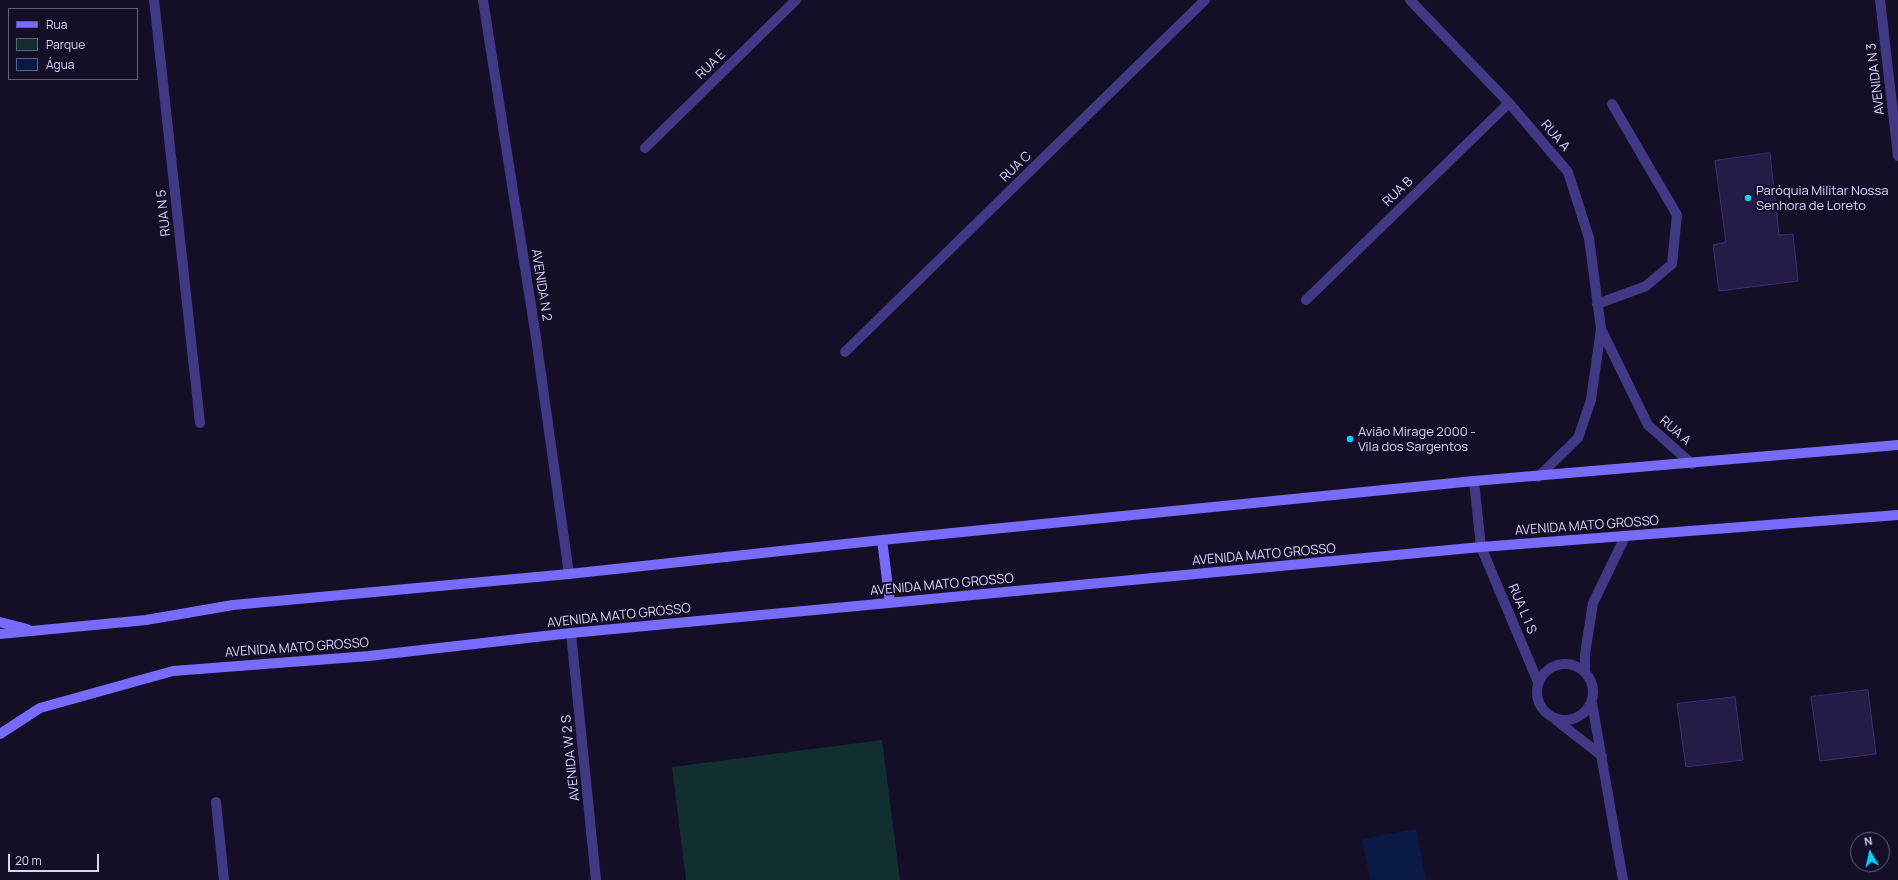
<!DOCTYPE html>
<html>
<head>
<meta charset="utf-8">
<style>
	body { margin:0 }
	#map { position:relative; width:1898px; height:880px; overflow:hidden; background:#140f26; font-family:Manrope,sans-serif }
	canvas { display:block }
	.legend { position:absolute; left:8px; top:8px; width:130px; height:72px; box-sizing:border-box; background:#140f26; border:1px solid #645e7d; margin:0; padding:5px 7px; list-style:none; font-size:12px; color:#dbd4ff }
	.legend li { display:flex; align-items:center; gap:8px; height:20px }
	.legend b { width:20px; border:1px solid #645e7d }
	.north { position:absolute; left:1850px; top:832px; width:40px; height:40px; box-sizing:border-box; background:#140f26; border:1px solid #645e7d; border-radius:50%; rotate:351deg; font-size:11px; font-weight:700; line-height:16px; text-align:center; color:#dbd4ff }
	.north::after { content:''; display:block; margin:auto; width:14px; height:18px; background:#00d5ff; clip-path:polygon(50% 0,100% 100%,50% 72%,0 100%) }
	.scale { position:absolute; left:8px; top:854px; width:91px; height:18px; box-sizing:border-box; border:2px solid #dbd4ff; border-top:0; padding-left:5px; font-size:12px; line-height:14px; white-space:nowrap; color:#dbd4ff; -webkit-text-stroke:3px #140f26; paint-order:stroke }
</style>
</head>
<body>
<div id="map">
<canvas width="1898" height="880"></canvas>
<ul class="legend">
<li><b style="height:5px;background:#786bff"></b>Rua</li>
<li><b style="height:11px;background:#112f30"></b>Parque</li>
<li><b style="height:11px;background:#091b44"></b>Água</li>
</ul>
<div class="north">N</div>
<div class="scale">20 m</div>
</div>
<script>
const ctx = document.querySelector('canvas').getContext('2d');
ctx.lineJoin = 'round';
function fill(path, color) { ctx.fillStyle = color; ctx.fill(path, 'evenodd'); }
function strokePath(path, color, width, dash) { ctx.strokeStyle = color; ctx.lineWidth = width; ctx.lineCap = dash ? 'butt' : 'round'; ctx.setLineDash(dash || []); ctx.stroke(path); }
function label(font, color, halo, rows, align = 'center') {
  ctx.font = font + ' Manrope,sans-serif'; ctx.lineWidth = 4; ctx.setLineDash([]); ctx.textBaseline = 'middle'; ctx.strokeStyle = halo; ctx.fillStyle = color; for (const [text, x, y, turn = 0] of rows) {
    ctx.save(); ctx.translate(x, y); ctx.rotate((+turn || 0) * Math.PI / 180); ctx.textAlign = isNaN(turn) ? turn : align; if (halo) ctx.strokeText(text, 0, 0); ctx.fillText(text, 0, 0); ctx.restore();
  }
}
const green = new Path2D(`
	M882,740L900,880H686L672,767Z`);
const water = new Path2D(`
	M1416,829L1426,880H1370L1362,839Z`);
const building = new Path2D(`
	M1770,153L1779,235L1793,234L1798,281L1719,291L1713,245L1726,242L1715,161Z
	M1868,690L1876,754L1820,761L1811,697Z
	M1735,697L1743,760L1686,767L1677,704Z`);
const lane = new Path2D(`
	M1597,304L1646,286L1672,264L1677,215L1612,104`);
const street = new Path2D(`
	M154,0L200,423
	M483,0L535,331L569,574
	M1410,0L1509,103L1568,172L1589,238L1601,329L1648,425L1692,464
	M1880,0L1898,156
	M645,148L796,0
	M1306,300L1509,103
	M845,352L1205,0
	M1538,477L1578,438L1591,400L1601,329
	M1474,481L1481,547L1538,682
	M571,633L596,880
	M1537 692a28 28 0 1 1 56 0a28 28 0 1 1-56 0Z
	M1585,672V654L1593,603L1625,537
	M1592,703L1623,880
	M1556,720L1602,756
	M216,802L224,880`);
const secondary = new Path2D(`
	M882,540L890,603
	M0,622L27,629
	M0,634L146,620L233,605L569,574L882,540L1474,481L1898,445
	M0,734L40,708L173,671L369,656L571,633L1481,547L1898,515`);
const markers = [
	[1748,198,4,"#00d5ff"],
	[1350,439,4,"#00d5ff"]
];
const streetNames = [
	["RUA E",711,65,-44],
	["AVENIDA N 3",1876,79,-97],
	["RUA A",1555,136,49],
	["RUA C",1016,167,-44],
	["RUA B",1398,192,-44],
	["RUA N 5",164,213,-96],
	["AVENIDA N 2",541,285,81],
	["RUA A",1675,431,41],
	["AVENIDA MATO GROSSO",1587,526,-4],
	["AVENIDA MATO GROSSO",1264,555,-5],
	["AVENIDA MATO GROSSO",942,585,-5],
	["RUA L 1 S",1522,609,67],
	["AVENIDA MATO GROSSO",619,616,-6],
	["AVENIDA MATO GROSSO",297,648,-4],
	["AVENIDA W 2 S",571,758,-96]
];
const poiNames = [
	["Paróquia Militar Nossa",1756,191],
	["Senhora de Loreto",1756,206],
	["Avião Mirage 2000 -",1358,432],
	["Vila dos Sargentos",1358,447]
];
fill(green, '#112f30');
fill(water, '#091b44');
fill(building, '#261a47');
strokePath(building, '#3f2c74', 1);
strokePath(lane, '#413986', 10);
strokePath(street, '#413986', 10);
strokePath(secondary, '#786bff', 10);
for (const [x, y, r, color] of markers) { const dot = new Path2D(); dot.arc(x, y, r, 0, 2 * Math.PI); ctx.fillStyle = color; ctx.fill(dot); strokePath(dot, '#140f26', 1.5); }
label('13px', '#dbd4ff', '#140f26', streetNames);
label('13px', '#dbd4ff', '#140f26', poiNames, 'left');
</script>
</body>
</html>
